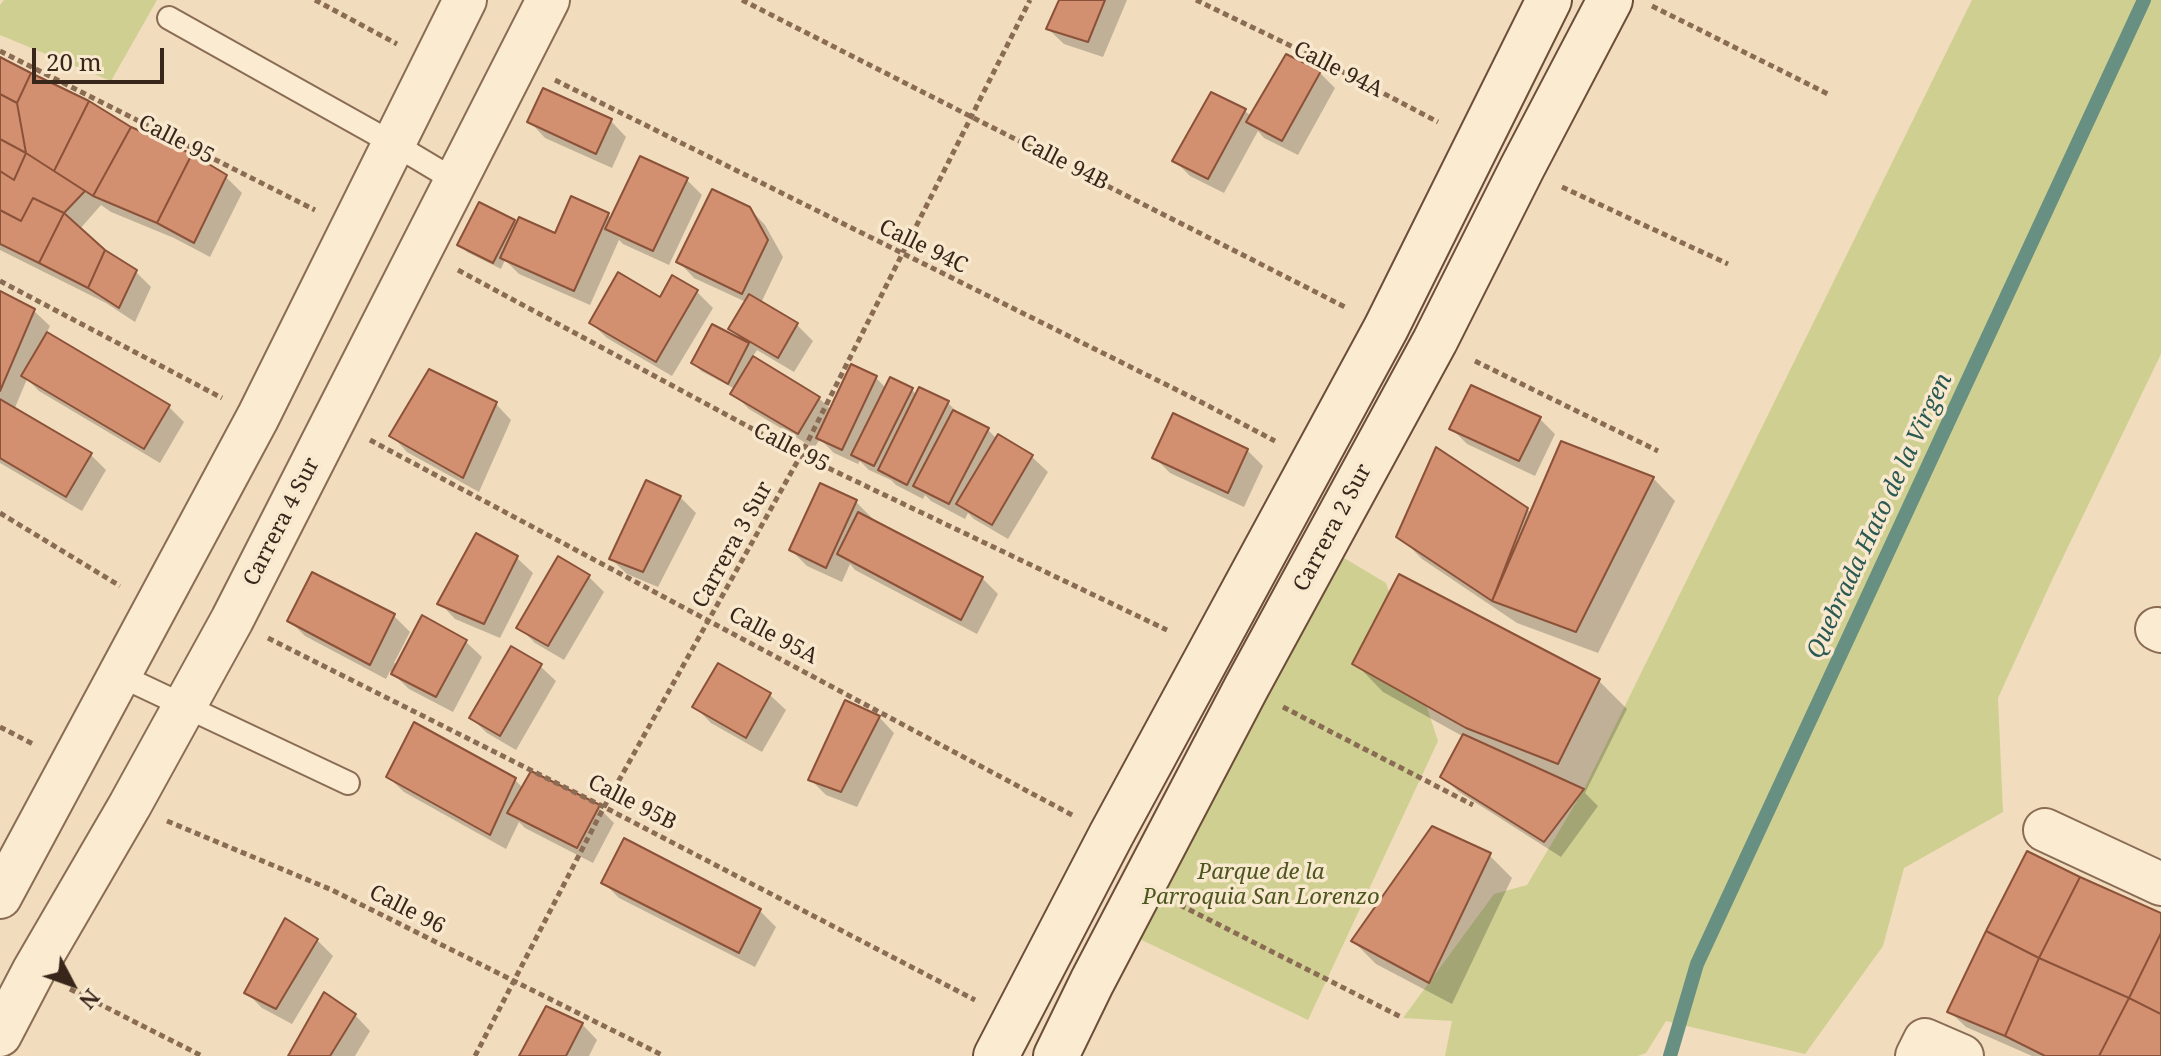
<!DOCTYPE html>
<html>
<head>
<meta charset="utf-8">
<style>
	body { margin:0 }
	#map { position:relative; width:2161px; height:1056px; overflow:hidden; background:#f1ddbd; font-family:"Noto Serif",serif }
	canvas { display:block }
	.north { position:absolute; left:32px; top:944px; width:80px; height:80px; -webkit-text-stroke:6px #f8e8ce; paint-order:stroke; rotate:131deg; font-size:22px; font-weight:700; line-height:32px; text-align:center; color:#38261b }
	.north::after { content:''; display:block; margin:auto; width:28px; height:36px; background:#38261b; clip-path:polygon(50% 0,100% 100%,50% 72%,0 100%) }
	.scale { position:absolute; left:32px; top:48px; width:132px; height:36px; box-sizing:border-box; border:4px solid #38261b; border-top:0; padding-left:10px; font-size:24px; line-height:28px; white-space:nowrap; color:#38261b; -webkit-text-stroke:6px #f8e8ce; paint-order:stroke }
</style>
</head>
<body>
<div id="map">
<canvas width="2161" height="1056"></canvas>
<div class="north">N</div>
<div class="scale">20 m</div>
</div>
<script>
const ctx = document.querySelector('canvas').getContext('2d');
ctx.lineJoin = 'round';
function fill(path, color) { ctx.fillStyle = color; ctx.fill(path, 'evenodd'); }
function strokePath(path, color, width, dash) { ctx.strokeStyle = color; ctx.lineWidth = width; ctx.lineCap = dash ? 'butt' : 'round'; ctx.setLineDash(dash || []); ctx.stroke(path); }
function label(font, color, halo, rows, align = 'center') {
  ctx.font = font + ' "Noto Serif",serif'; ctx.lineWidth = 7; ctx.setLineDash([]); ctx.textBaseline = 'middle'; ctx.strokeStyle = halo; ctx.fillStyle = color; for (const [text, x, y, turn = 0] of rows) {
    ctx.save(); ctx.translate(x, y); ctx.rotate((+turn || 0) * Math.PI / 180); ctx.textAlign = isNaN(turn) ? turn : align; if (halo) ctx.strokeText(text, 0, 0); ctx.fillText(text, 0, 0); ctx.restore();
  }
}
const green = new Path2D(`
	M4,0H157L111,81L0,35V5Z
	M1972,0H2161V354L2053,578L1998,698L2003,812L1904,868L1883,946L1805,1054L1666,1021L1646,1053L1638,1056H1445L1452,1021L1403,1018L1494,894L1527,885L1584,789Z
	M1334,552L1386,583L1438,741L1308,1020L1121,930Z`);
const shadow = new Path2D(`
	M1062,0H1127L1103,57L1064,44L1048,29Z
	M0,59L226,177L242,193L210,257L174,238L111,212L101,205L79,230L104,252L135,271L151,287L135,322L106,303L0,250Z
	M1320,73L1335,88L1298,155L1264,138L1258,131L1224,193L1190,176L1174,160L1212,95L1245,111L1252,117Z
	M611,121L626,137L612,168L545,138L530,122Z
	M687,180L702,195L669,265L623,244L619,240L590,305L519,274L505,260L501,269L467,252L459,244L514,221L518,225L556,236L608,215L612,219Z
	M749,208L765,225L783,257L761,303L797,325L813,341L794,372L757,350L752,358L819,398L831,410L876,378L886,388L912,390L917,395L948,403L961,416L987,429L997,439L1032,457L1048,472L1008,539L974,519L968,513L965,519L931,501L925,495L923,499L896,485L891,480L869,470L860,461L858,464L834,453L820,439L814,448L749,409L733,393L735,389L701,371L694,363L744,341L731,329L746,302L694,278L679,262Z
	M697,292L713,308L672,376L607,338L591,323L661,299Z
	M0,293L34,311L50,326L46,334L169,407L184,422L160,463L39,391L27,379L14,410L91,455L106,470L82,511L0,463Z
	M496,404L511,420L479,492L407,452L392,436Z
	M1540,419L1555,434L1535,476L1467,444L1451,428Z
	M1247,450L1263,466L1244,507L1170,473L1154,457Z
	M1653,478L1675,501L1598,653L1517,623L1422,559L1399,536L1527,509L1532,514Z
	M821,486L856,502L872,518L870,521L982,578L998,594L977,634L855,570L850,564L842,582L807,566L791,550Z
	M680,497L696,513L658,587L627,574L611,559Z
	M517,558L533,573L500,638L455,619L440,603Z
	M313,575L394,616L410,632L394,663L398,664L466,642L482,657L453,712L409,689L390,671L386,679L305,636L289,620Z
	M588,576L604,592L564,660L535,643L519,627Z
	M1355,663L1599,681L1627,709L1585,793L1598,806L1561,857L1459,792L1443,777L1464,737L1383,692Z
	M540,666L556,681L516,750L487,733L471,718Z
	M719,666L770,695L786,710L762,752L711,723L695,707Z
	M879,717L894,733L857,807L826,795L810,779Z
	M388,777L515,780L523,788L598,807L614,823L593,863L525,828L519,822L506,849L404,792Z
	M625,841L760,911L776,927L755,967L619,898L603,882Z
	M1489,855L1512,878L1452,1004L1376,964L1353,941Z
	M2161,915V1056H2032L1966,1027L1950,1012Z
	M317,940L333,956L292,1024L262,1008L247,993Z
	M355,1015L370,1031L355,1056H290Z
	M582,1024L597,1040L589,1056H522Z`);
const stream = new Path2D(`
	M1670,1056L1697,964L2144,0`);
const building = new Path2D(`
	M1059,0H1105L1088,42L1046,29Z
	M1286,54L1321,71L1282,141L1246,122Z
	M0,57L31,73L17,103L0,94Z
	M31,73L89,101L54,171L26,153L17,103Z
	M543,88L612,119L596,154L527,122Z
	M1211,92L1246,109L1208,179L1172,161Z
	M0,94L17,103L26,153L0,139Z
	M89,101L131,127L93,196L54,171Z
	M131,127L192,154L157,223L93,196Z
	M0,139L26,153L14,180L0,171Z
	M26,153L85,191L64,213L33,198L21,221L0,210V171L14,180Z
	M192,154L227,175L194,243L157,223Z
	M640,156L688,178L653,251L605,229Z
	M712,189L750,207L768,240L742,294L676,262Z
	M571,196L609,213L574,291L500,258L519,217L555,233Z
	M33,198L64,213L39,263L0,244V210L21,221Z
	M479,202L515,220L493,263L457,245Z
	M64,213L105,250L88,288L39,263Z
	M105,250L137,270L119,308L88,288Z
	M618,272L660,297L672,275L698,290L656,362L589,323Z
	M0,291L35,309L0,391Z
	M749,294L798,323L778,358L728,329Z
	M712,324L749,343L728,384L691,363Z
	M47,332L170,405L144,449L21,376Z
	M753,356L820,397L798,434L730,394Z
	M851,364L877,376L842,450L816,438Z
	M429,369L497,402L463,478L389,436Z
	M890,377L913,388L874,466L851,455Z
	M1471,385L1541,417L1519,461L1449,429Z
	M919,387L949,401L907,485L878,470Z
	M0,399L92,453L66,497L0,458Z
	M953,410L989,428L949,504L913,486Z
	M1173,413L1248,449L1228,493L1152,458Z
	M998,434L1033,455L992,525L956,504Z
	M1561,441L1654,477L1576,632L1492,601Z
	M1436,447L1528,508L1492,601L1396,537Z
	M646,480L681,496L643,572L609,559Z
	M820,483L857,500L826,568L789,550Z
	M858,512L983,577L961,620L837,554Z
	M476,533L518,556L484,624L437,604Z
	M558,556L590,575L548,646L516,628Z
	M312,572L395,614L370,665L287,621Z
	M1399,574L1600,679L1558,764L1466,728L1352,664Z
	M422,615L467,640L436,697L391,674Z
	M511,646L542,664L500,736L469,718Z
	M718,663L771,693L746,738L692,707Z
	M845,700L880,716L841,792L808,780Z
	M414,722L516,778L490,835L386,777Z
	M1463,734L1584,789L1544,842L1440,777Z
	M531,771L600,805L577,848L507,813Z
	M1432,826L1491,853L1429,983L1351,941Z
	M624,838L761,909L739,953L601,883Z
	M2027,851L2080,877L2039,958L1986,931Z
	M2080,877L2161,913V933L2129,998L2039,958Z
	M285,918L318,939L276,1009L244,993Z
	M1986,931L2039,958L2005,1036L1947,1012Z
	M2161,933V1014L2129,998Z
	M2039,958L2129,998L2099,1056H2045L2005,1036Z
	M324,992L356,1014L330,1056H288Z
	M2129,998L2161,1014V1056H2099Z
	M546,1006L583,1023L566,1056H519Z`);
const path = new Path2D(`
	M315,0L397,44
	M742,0L1347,308
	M1196,0L1320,60L1438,122
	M1652,6L1828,94
	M0,51L315,210
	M555,80L1201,402L1275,441
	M1562,187L1728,264
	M458,270L801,455L1167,630
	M0,281L222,398
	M1475,361L1658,451
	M370,440L1074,816
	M0,513L120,586
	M268,638L604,807L975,1000
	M1283,707L1473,805
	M0,727L35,745
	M167,821L332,890L664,1056
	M1180,905L1403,1018
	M70,989L202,1056
	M475,1056L604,807L801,455L1030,0`);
const lane = new Path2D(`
	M169,18L394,144L456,181
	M119,675L348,783`);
const street = new Path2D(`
	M2157,629L2161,631
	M2045,830L2161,884
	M0,897L258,417L465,0
	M0,1035L34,970L130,805L232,620L548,0
	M1917,1056L1925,1040L1962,1056`);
const secondary = new Path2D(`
	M996,1056L1111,835L1386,328L1549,0
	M1056,1056L1092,982L1246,688L1435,341L1522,168L1610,0`);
const streetNames = [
	["Calle 94A",1338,70,27],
	["Calle 95",176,140,27],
	["Calle 94B",1064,163,27],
	["Calle 94C",923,247,26],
	["Calle 95",791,448,27],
	["Carrera 4 Sur",282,522,-63],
	["Carrera 2 Sur",1333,528,-62],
	["Carrera 3 Sur",733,545,-61],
	["Calle 95A",773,636,28],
	["Calle 95B",632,803,27],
	["Calle 96",407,910,27]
];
const parkNames = [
	["Parque de la",1261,873],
	["Parroquia San Lorenzo",1261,898]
];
const waterNames = [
	["Quebrada Hato de la Virgen",1880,516,-65]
];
fill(green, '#cecf91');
fill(shadow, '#0003');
strokePath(stream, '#689082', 14);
fill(building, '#d29070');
strokePath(building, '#8b5239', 2);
strokePath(lane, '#8a6c55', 26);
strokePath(street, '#8a6c55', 46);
strokePath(secondary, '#6c4d39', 48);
strokePath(path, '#8a6c55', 5, [6, 4]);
strokePath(lane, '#fbebd1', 22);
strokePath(street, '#fbebd1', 42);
strokePath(secondary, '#fbebd1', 44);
label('22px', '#38261b', '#f8e8ce', streetNames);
label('italic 22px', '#4e5620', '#f8e8ce', parkNames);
label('italic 24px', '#295952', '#f8e8ce', waterNames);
</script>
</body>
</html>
